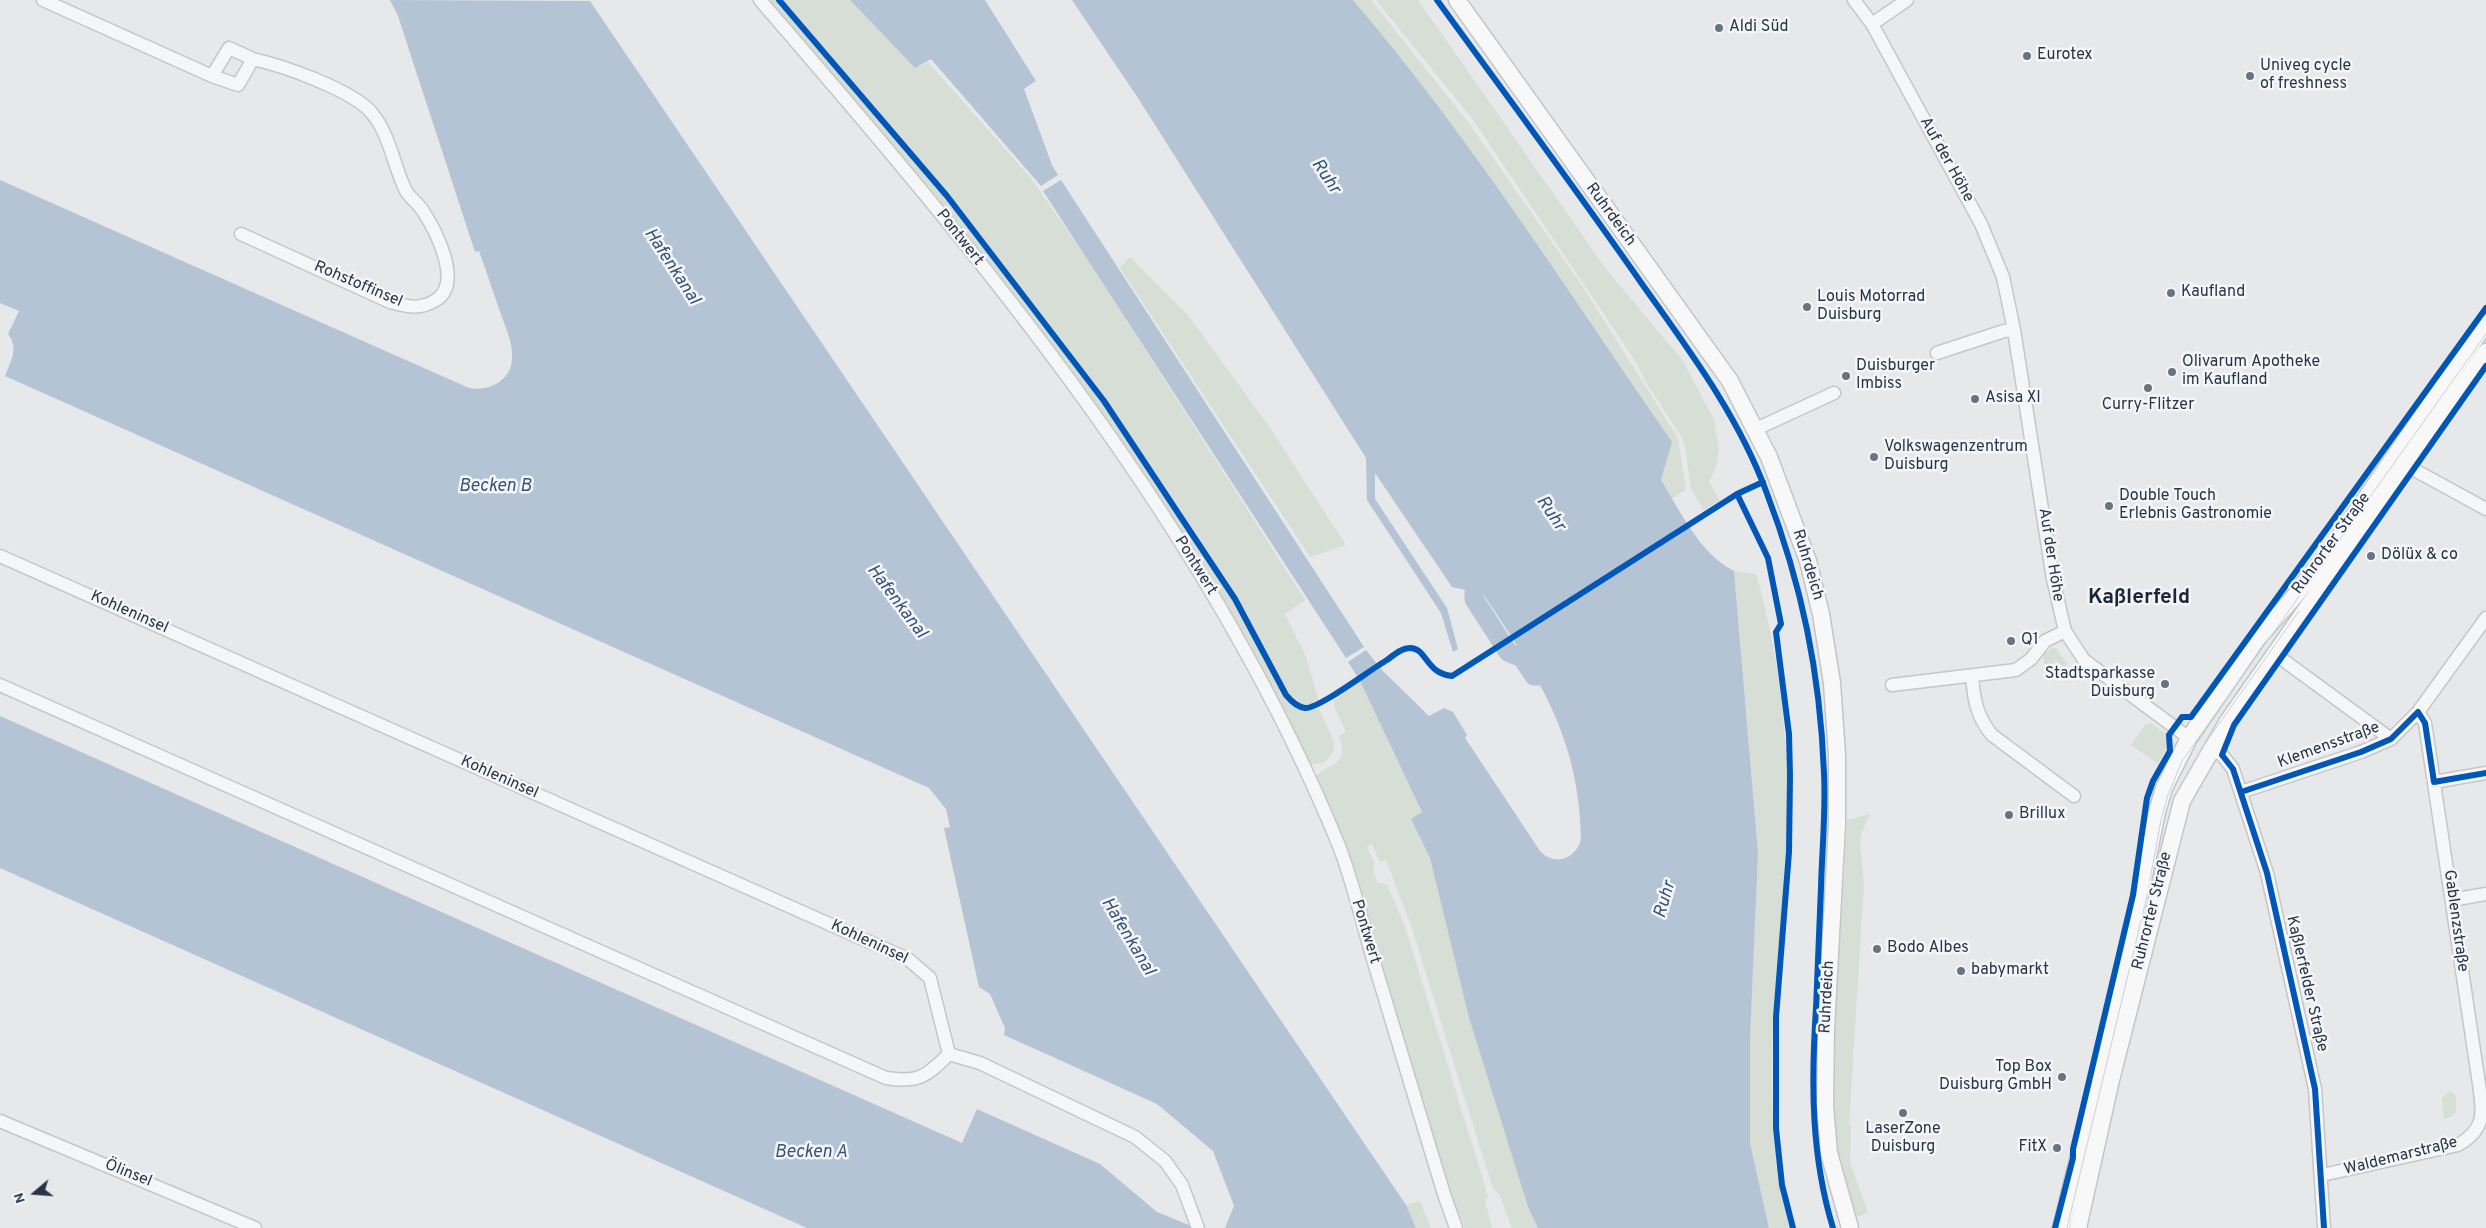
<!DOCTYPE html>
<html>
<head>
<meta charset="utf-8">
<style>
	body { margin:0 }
	#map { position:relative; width:2486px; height:1228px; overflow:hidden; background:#e6e8ea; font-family:Overpass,sans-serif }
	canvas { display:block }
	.north { position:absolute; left:10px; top:1168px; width:50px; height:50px; -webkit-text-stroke:4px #f4f6f9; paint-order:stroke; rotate:252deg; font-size:14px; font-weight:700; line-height:20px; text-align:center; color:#2b3445 }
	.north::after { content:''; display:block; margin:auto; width:18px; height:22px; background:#2b3445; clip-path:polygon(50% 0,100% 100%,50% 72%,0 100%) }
</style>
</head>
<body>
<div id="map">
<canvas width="2486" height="1228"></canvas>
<div class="north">N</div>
</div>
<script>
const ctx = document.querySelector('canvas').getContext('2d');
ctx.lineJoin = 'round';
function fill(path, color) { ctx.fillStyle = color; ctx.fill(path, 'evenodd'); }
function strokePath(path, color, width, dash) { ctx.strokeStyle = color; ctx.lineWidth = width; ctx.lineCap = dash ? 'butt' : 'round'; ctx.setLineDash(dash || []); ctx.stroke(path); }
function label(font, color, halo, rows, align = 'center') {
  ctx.font = font + ' Overpass,sans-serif'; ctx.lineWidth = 5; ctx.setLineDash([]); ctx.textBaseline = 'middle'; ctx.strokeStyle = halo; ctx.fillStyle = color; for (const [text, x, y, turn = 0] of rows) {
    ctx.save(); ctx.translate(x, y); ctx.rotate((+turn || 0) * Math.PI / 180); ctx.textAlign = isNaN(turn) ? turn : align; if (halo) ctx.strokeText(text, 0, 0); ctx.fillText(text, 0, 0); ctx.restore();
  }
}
const green = new Path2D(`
	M766,0H777L945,197L1103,402L1233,600L1285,696C1298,711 1301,708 1319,709L1334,742C1336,757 1323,766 1309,764L1254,653L1157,497Z
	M782,0H850L915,68L928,62L1030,177L1088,260L1305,600L1285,614L1306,657L1319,701L1304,706L1288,694L1237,598L1193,528L1106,400L948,194Z
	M1353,0H1371L1468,122L1583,287L1678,438L1686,490L1672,498L1661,480L1671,442C1569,292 1471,138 1353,0Z
	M1376,0H1418L1606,269L1683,361L1714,420L1719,450L1715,470L1709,482L1720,500L1704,510L1691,489L1685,447L1681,436L1645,381L1636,362L1474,121Z
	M1130,257L1188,315L1270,428L1346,545L1310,557L1120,268Z
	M1734,571L1756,574C1782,664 1791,762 1786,855C1778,974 1756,1113 1791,1228H1769L1750,1143V1040L1758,853Z
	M2053,647L2056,648L2067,664L2065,667L2056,661L2051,668L2044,663L2043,655Z
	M1360,681L1422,812L1411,819L1430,858L1469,1018L1528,1207L1538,1228H1512L1499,1194L1493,1189L1411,925L1386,860L1380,862L1372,844L1367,847L1375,864L1373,870L1377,882L1387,885L1405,927L1488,1196L1485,1201L1492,1228H1465L1450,1193L1347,847L1316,778C1326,761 1351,769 1339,736L1346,732L1335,709L1334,701Z
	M2151,723L2166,734L2168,744L2158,764L2131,745L2145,725Z
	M1870,814L1861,834L1860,844L1864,884L1849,1125H1851L1850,1162L1868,1213L1857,1217L1847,1183H1844C1829,1117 1834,1050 1837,983C1841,928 1844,874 1847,820Z
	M2450,1091L2456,1096V1112L2452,1116L2444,1119L2442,1098Z
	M1420,1201L1431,1228H1416L1406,1205Z`);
const water = new Path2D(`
	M390,0L590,1L1406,1205L1416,1228H1225L1234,1206L1213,1151L1157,1104L1004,1035L1005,1028L990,994L979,987L944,828L950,827L946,809L929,788L5,376C11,361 19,348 8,334L19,311L0,303V180L469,388C491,392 514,379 512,354C512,341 506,329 502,317C494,295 487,273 479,251L475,252L398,16Z
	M850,0H985L1036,81L1024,89L1052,165L1058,175L1041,186L931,59L915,68Z
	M1072,0H1353C1471,138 1569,293 1672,442L1661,480C1681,512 1699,553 1734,571L1758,853L1750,1040V1143L1769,1228H1538L1528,1207L1469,1018L1430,858L1411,819L1422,812L1360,681L1348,662L1366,650L1381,669L1429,716L1444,708L1453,712L1467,735L1465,738L1540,851C1554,866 1575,860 1581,840C1580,739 1538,675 1483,594L1452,587L1375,473V499L1447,608L1458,649L1453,652L1441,613L1367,500L1366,458L1138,98Z
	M1061,180L1364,647L1346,658L1043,191Z
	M0,716L962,1143L977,1109L1100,1164L1157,1212L1196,1228H807L0,868Z`);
const river = new Path2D(`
	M1474,592V599L1508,652L1522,658L1534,676H1537`);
const minor = new Path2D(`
	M43,0L212,76L238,85L253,59L229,48L212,76
	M760,0C983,258 1209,527 1339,846C1353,882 1362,922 1373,959C1397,1038 1420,1116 1444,1194L1456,1228
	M1854,0L1872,24L1981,224L2003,277L2014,330L2053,579L2065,631L2084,660L2189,738
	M1872,24L1907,0
	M241,234L390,302C408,307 420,310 436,300C463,283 436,231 423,211C419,204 410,198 406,191C393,165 390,133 370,111C349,89 284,66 253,59
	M1937,353L2004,331L2014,330
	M1756,429L1834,393
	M2400,462L2486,509
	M0,556L908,959L930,978L949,1054
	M2275,654L2391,739
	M1972,677C1974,700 1977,717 1992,735L2074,796
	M0,685L886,1078C918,1083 926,1077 949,1054
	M1892,685L2016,670L2031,659L2045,641L2065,631
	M2211,748L2222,755L2233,769L2267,873L2315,1089L2324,1228
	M2434,782L2486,773
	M2241,792L2361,752L2391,739L2418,712L2486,618
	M2452,900L2486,894
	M949,1054L980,1063L1135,1137L1165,1161L1182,1185L1198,1228
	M0,1121L255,1228
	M2322,1175L2458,1145C2486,1129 2483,1113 2479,1084L2425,723L2418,712`);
const major = new Path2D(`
	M1457,0L1730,381L1769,457L1808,561L1821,614L1832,683L1837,755V824L1826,1028L1825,1106L1829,1153L1850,1228
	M2061,1228L2125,969L2157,812L2164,788L2189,738L2257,639L2294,597L2329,552L2486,323
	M2078,1228L2111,1080L2182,801L2228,721L2486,352`);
const tram = new Path2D(`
	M2176,793L2204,745L2299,611
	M2067,1228L2147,896L2161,820L2168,795L2182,761L2486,334`);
const cycleway = new Path2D(`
	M779,0L947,196L1104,401L1235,599L1286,695C1291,701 1297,707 1305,708C1319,709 1371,669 1387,660C1394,655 1401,648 1410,648C1427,648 1425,673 1452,676L1737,494L1763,482
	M1437,0C1506,95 1575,188 1642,284C1688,349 1738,415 1766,491C1802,585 1820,672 1824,773C1826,811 1822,849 1821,887C1819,928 1818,968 1816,1008C1811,1083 1811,1156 1833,1228
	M1737,494L1768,558L1781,624L1776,632L1789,734L1790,776L1789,852L1776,1017V1128L1782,1185L1793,1228
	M2241,792L2361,752L2391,739L2418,712L2425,723L2434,782L2486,773
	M2055,1228L2073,1158V1149L2133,895L2147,798L2153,781L2170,751L2169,735L2182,717H2191L2486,308
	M2324,1228L2315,1089L2267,873L2233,769L2222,755L2234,725L2486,366`);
const markers = [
	[1719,28,5,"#6c737f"],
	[2027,56,5,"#6c737f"],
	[2250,76,5,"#6c737f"],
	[2171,293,5,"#6c737f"],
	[1807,307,5,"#6c737f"],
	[2172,372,5,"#6c737f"],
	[1846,376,5,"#6c737f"],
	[2148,388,5,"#6c737f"],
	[1975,399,5,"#6c737f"],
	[1874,457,5,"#6c737f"],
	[2109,506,5,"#6c737f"],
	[2371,556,5,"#6c737f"],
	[2011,641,5,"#6c737f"],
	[2165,684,5,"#6c737f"],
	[2009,815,5,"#6c737f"],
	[1877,949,5,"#6c737f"],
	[1961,971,5,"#6c737f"],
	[2062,1077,5,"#6c737f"],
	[1903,1113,5,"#6c737f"],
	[2057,1148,5,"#6c737f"]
];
const poiNames = [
	["Aldi Süd",1729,28],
	["Eurotex",2037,56],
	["Univeg cycle",2260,67],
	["of freshness",2260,85],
	["Kaufland",2181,293],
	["Louis Motorrad",1817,298],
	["Duisburg",1817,316],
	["Olivarum Apotheke",2182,363],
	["im Kaufland",2182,381],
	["Duisburger",1856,367],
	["Imbiss",1856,385],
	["Asisa XI",1985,399],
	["Curry-Flitzer",2148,406,"center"],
	["Volkswagenzentrum",1884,448],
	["Duisburg",1884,466],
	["Double Touch",2119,497],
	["Erlebnis Gastronomie",2119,515],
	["Dölüx & co",2381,556],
	["Q1",2021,641],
	["Stadtsparkasse",2155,675,"right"],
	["Duisburg",2155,693,"right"],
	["Brillux",2019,815],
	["Bodo Albes",1887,949],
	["babymarkt",1971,971],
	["Top Box",2052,1068,"right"],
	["Duisburg GmbH",2052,1086,"right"],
	["LaserZone",1903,1130,"center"],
	["Duisburg",1903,1148,"center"],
	["FitX",2047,1148,"right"]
];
const streetNames = [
	["Auf der Höhe",1946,160,61],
	["Ruhrdeich",1610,215,54],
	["Pontwert",959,238,52],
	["Rohstoffinsel",358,285,23],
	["Ruhrorter Straße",2332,544,-54],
	["Auf der Höhe",2050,555,81],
	["Ruhrdeich",1807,565,73],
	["Pontwert",1195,566,58],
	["Kohleninsel",129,613,24],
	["Klemensstraße",2329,746,-20],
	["Kohleninsel",499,778,24],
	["Ruhrorter Straße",2153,911,-76],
	["Gablenzstraße",2455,921,82],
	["Pontwert",1365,932,73],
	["Kohleninsel",869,943,25],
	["Kaßlerfelder Straße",2306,984,77],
	["Ruhrdeich",1828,997,-87],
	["Waldemarstraße",2401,1157,-14],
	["Ölinsel",128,1174,22]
];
const waterNames = [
	["Ruhr",1325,177,56],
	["Hafenkanal",671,267,57],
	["Becken B",495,487],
	["Ruhr",1550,514,56],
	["Hafenkanal",896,602,53],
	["Ruhr",1666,900,-74],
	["Hafenkanal",1127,937,59],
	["Becken A",811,1153]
];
const districtNames = [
	["Kaßlerfeld",2139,599]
];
fill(green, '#d6ded6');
fill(water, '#b4c4d5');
strokePath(river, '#b4c4d5', 19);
strokePath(minor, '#c4c6c8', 15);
strokePath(major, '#c2c5c8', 19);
strokePath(minor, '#f5f6f7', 12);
strokePath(major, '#f8f8f8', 16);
strokePath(tram, '#cecfd2', 1);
strokePath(cycleway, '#0057b8', 6);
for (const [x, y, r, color] of markers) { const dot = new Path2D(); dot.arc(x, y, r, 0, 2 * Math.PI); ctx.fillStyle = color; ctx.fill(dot); strokePath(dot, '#f4f6f9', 2); }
label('16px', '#2b3445', '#f4f6f9', poiNames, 'left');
label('16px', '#2b3445', '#f4f6f9', streetNames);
label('italic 18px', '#34527a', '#f4f6f9', waterNames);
label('bold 21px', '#1d2536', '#f4f6f9', districtNames);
</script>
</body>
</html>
